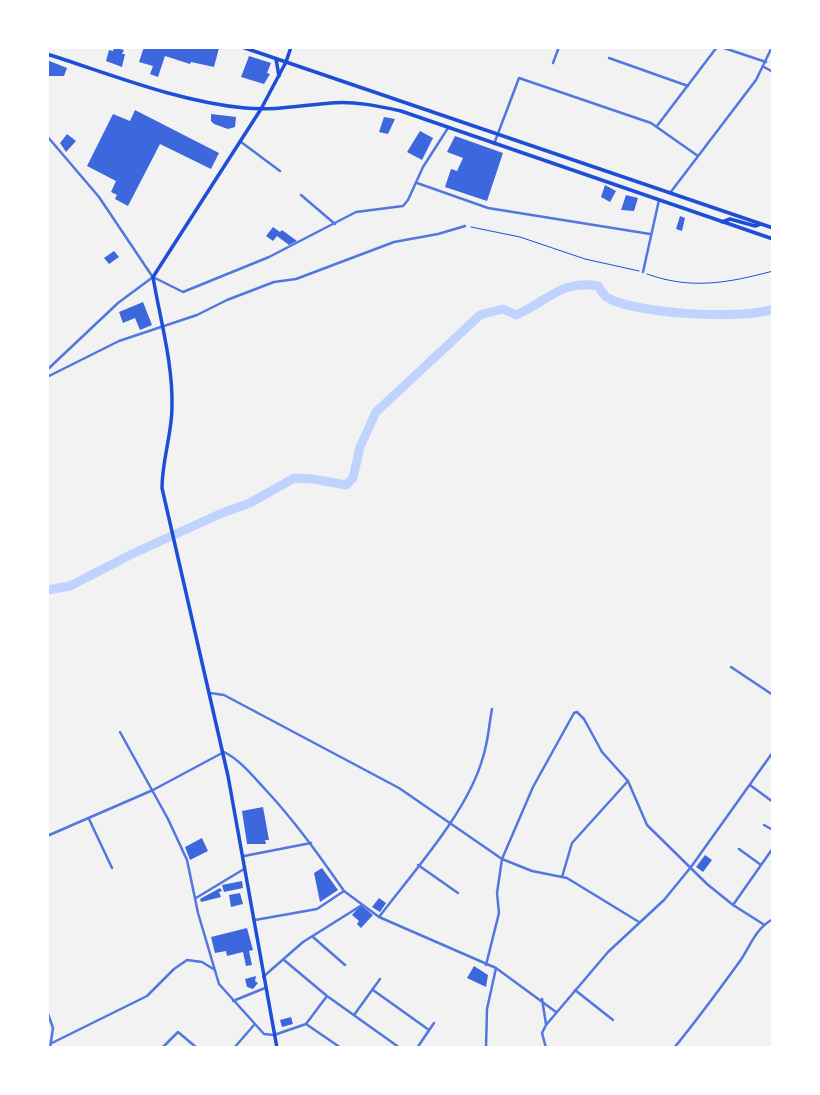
<!DOCTYPE html>
<html>
<head>
<meta charset="utf-8">
<style>
	body { margin:0 }
	#map { position:relative; width:820px; height:1095px; overflow:hidden; background:#f2f2f2; font-family:"Varela Round",sans-serif }
	canvas { display:block }
	.frame { position:absolute; inset:0; border:49px solid #fff; pointer-events:none }
</style>
</head>
<body>
<div id="map">
<canvas width="820" height="1095"></canvas>
<div class="frame"></div>
</div>
<script>
const ctx = document.querySelector('canvas').getContext('2d');
ctx.lineJoin = 'round';
function strokePath(path, color, width, dash) { ctx.strokeStyle = color; ctx.lineWidth = width; ctx.lineCap = dash ? 'butt' : 'round'; ctx.setLineDash(dash || []); ctx.stroke(path); }
function fill(path, color) { ctx.fillStyle = color; ctx.fill(path, 'evenodd'); }
const river = new Path2D(`
	M47,590L70,586L132,554L222,513L250,503L294,478L313,479L346,485L353,478L360,447L376,412L480,315L503,309L516,315C547,302 561,279 598,286C601,290 604,296 608,298C636,314 743,320 773,309`);
const building = new Path2D(`
	M114,47L124,50L122,54H125L122,67L106,61L109,50L113,51Z
	M144,47H217L219,48L214,67L191,62L190,64L165,56L158,77L150,74L153,66L139,62Z
	M249,56L271,63L267,73L270,74L264,84L241,77Z
	M47,60L67,68L64,76H47Z
	M135,110L219,153L211,169L160,144L128,206L115,199L117,195L111,192L116,181L87,166L113,114L130,121Z
	M211,114L236,117L235,127L228,129L214,124L211,121Z
	M384,117L395,119L388,134L379,132Z
	M420,131L433,138L422,160L407,152Z
	M67,134L76,141L66,152L60,143Z
	M455,136L503,153L487,201L445,187L451,169L457,171L463,158L447,152Z
	M605,185L616,191L610,202L601,197Z
	M626,195L638,198L634,211L621,210Z
	M680,216L685,218L682,231L676,229Z
	M273,227L280,232L282,230L297,241L289,245L277,236L273,241L266,236Z
	M114,251L119,257L109,264L104,258Z
	M143,302L152,325L140,330L135,318L123,323L119,312Z
	M263,807L269,840H265L266,844H247L242,811Z
	M202,838L208,851L190,860L185,847Z
	M705,855L712,860L703,872L696,867Z
	M322,868L338,890L320,902L314,873Z
	M242,881L243,888L224,892L222,885Z
	M220,888L222,891L219,892L221,897L201,902L200,899Z
	M240,893L243,904L231,907L229,895Z
	M379,898L386,903L380,912L372,907Z
	M361,905L373,915L361,928L357,924L359,921L352,915Z
	M247,928L253,950L249,951L252,965L246,966L243,952L227,956L226,951L215,953L211,937Z
	M474,966L488,975L486,987L467,978Z
	M256,976L255,981L258,983L253,989L247,987L245,979Z
	M291,1017L293,1024L282,1027L280,1020Z`);
const path = new Path2D(`
	M471,227L520,237L585,259L639,271
	M647,274C691,290 728,283 773,271`);
const minor = new Path2D(`
	M721,47L766,62
	M609,58L688,86
	M553,63L559,47
	M764,67L773,72
	M657,126L717,47
	M241,142L280,171
	M494,144L519,78L651,123L698,156
	M417,183L488,208L650,234
	M670,193L756,80L772,47
	M301,195L335,224
	M643,272L659,200
	M47,370L118,303L153,277L183,292L269,257L356,212L403,206L408,200L423,167L448,128
	M47,377L119,341L197,315L227,300L274,282L296,279L394,242L438,234L465,226
	M731,667L773,695
	M210,693L224,695L399,788L502,859L532,871L567,878L639,922
	M120,732L168,819L187,860L198,913L219,984L264,1034L274,1035L306,1024L341,1048
	M750,785L773,802
	M89,819L112,868
	M764,825L773,830
	M47,836L153,790L224,752C240,760 252,775 264,788C294,820 319,855 344,891
	M739,849L761,865
	M244,856L311,843
	M418,865L458,893
	M562,877L572,843L628,781
	M196,898L244,869
	M733,905L773,848
	M379,917C413,872 468,812 483,757C488,742 489,725 492,709
	M255,920L317,909L344,891L379,917L496,968L556,1012
	M313,937L345,965
	M284,960L327,996L400,1048
	M486,965L499,913L497,893L502,859L533,787L574,713L577,712L584,719L602,752L628,781L647,825L707,884L733,905L763,924
	M263,977L303,942L362,905
	M373,990L429,1030
	M575,990L613,1020
	M542,999L546,1024
	M233,1001L265,988
	M47,1011L53,1028L50,1048
	M354,1015L380,979
	M306,1024L327,996
	M52,1043L147,996L174,969L187,960L202,962L215,970
	M162,1048L178,1032L197,1048
	M234,1048L254,1025
	M417,1048L434,1023
	M486,1048L487,1009L496,968
	M546,1048L542,1033L546,1025L608,952L664,900L691,867L773,752
	M674,1048C697,1020 719,990 740,961C751,945 755,929 773,919`);
const tertiary = new Path2D(`
	M47,136L99,197L152,276`);
const secondary = new Path2D(`
	M277,1048L228,776L162,488C162,460 172,434 172,407C173,363 160,319 153,277L261,109L286,62L291,47`);
const primary = new Path2D(`
	M242,47L773,228
	M47,54C110,74 179,102 245,108C274,111 303,105 331,103C355,101 378,106 401,111L773,239
	M276,59L279,76
	M722,222L730,219L755,226L761,224`);
strokePath(river, '#bfd3fe', 9);
fill(building, '#3d67dc');
strokePath(path, '#1d4ed8', 1);
strokePath(minor, '#5277de', 2.5);
strokePath(tertiary, '#5277de', 2.5);
strokePath(secondary, '#1d4ed8', 3.5);
strokePath(primary, '#1d4ed8', 3.5);
</script>
</body>
</html>
